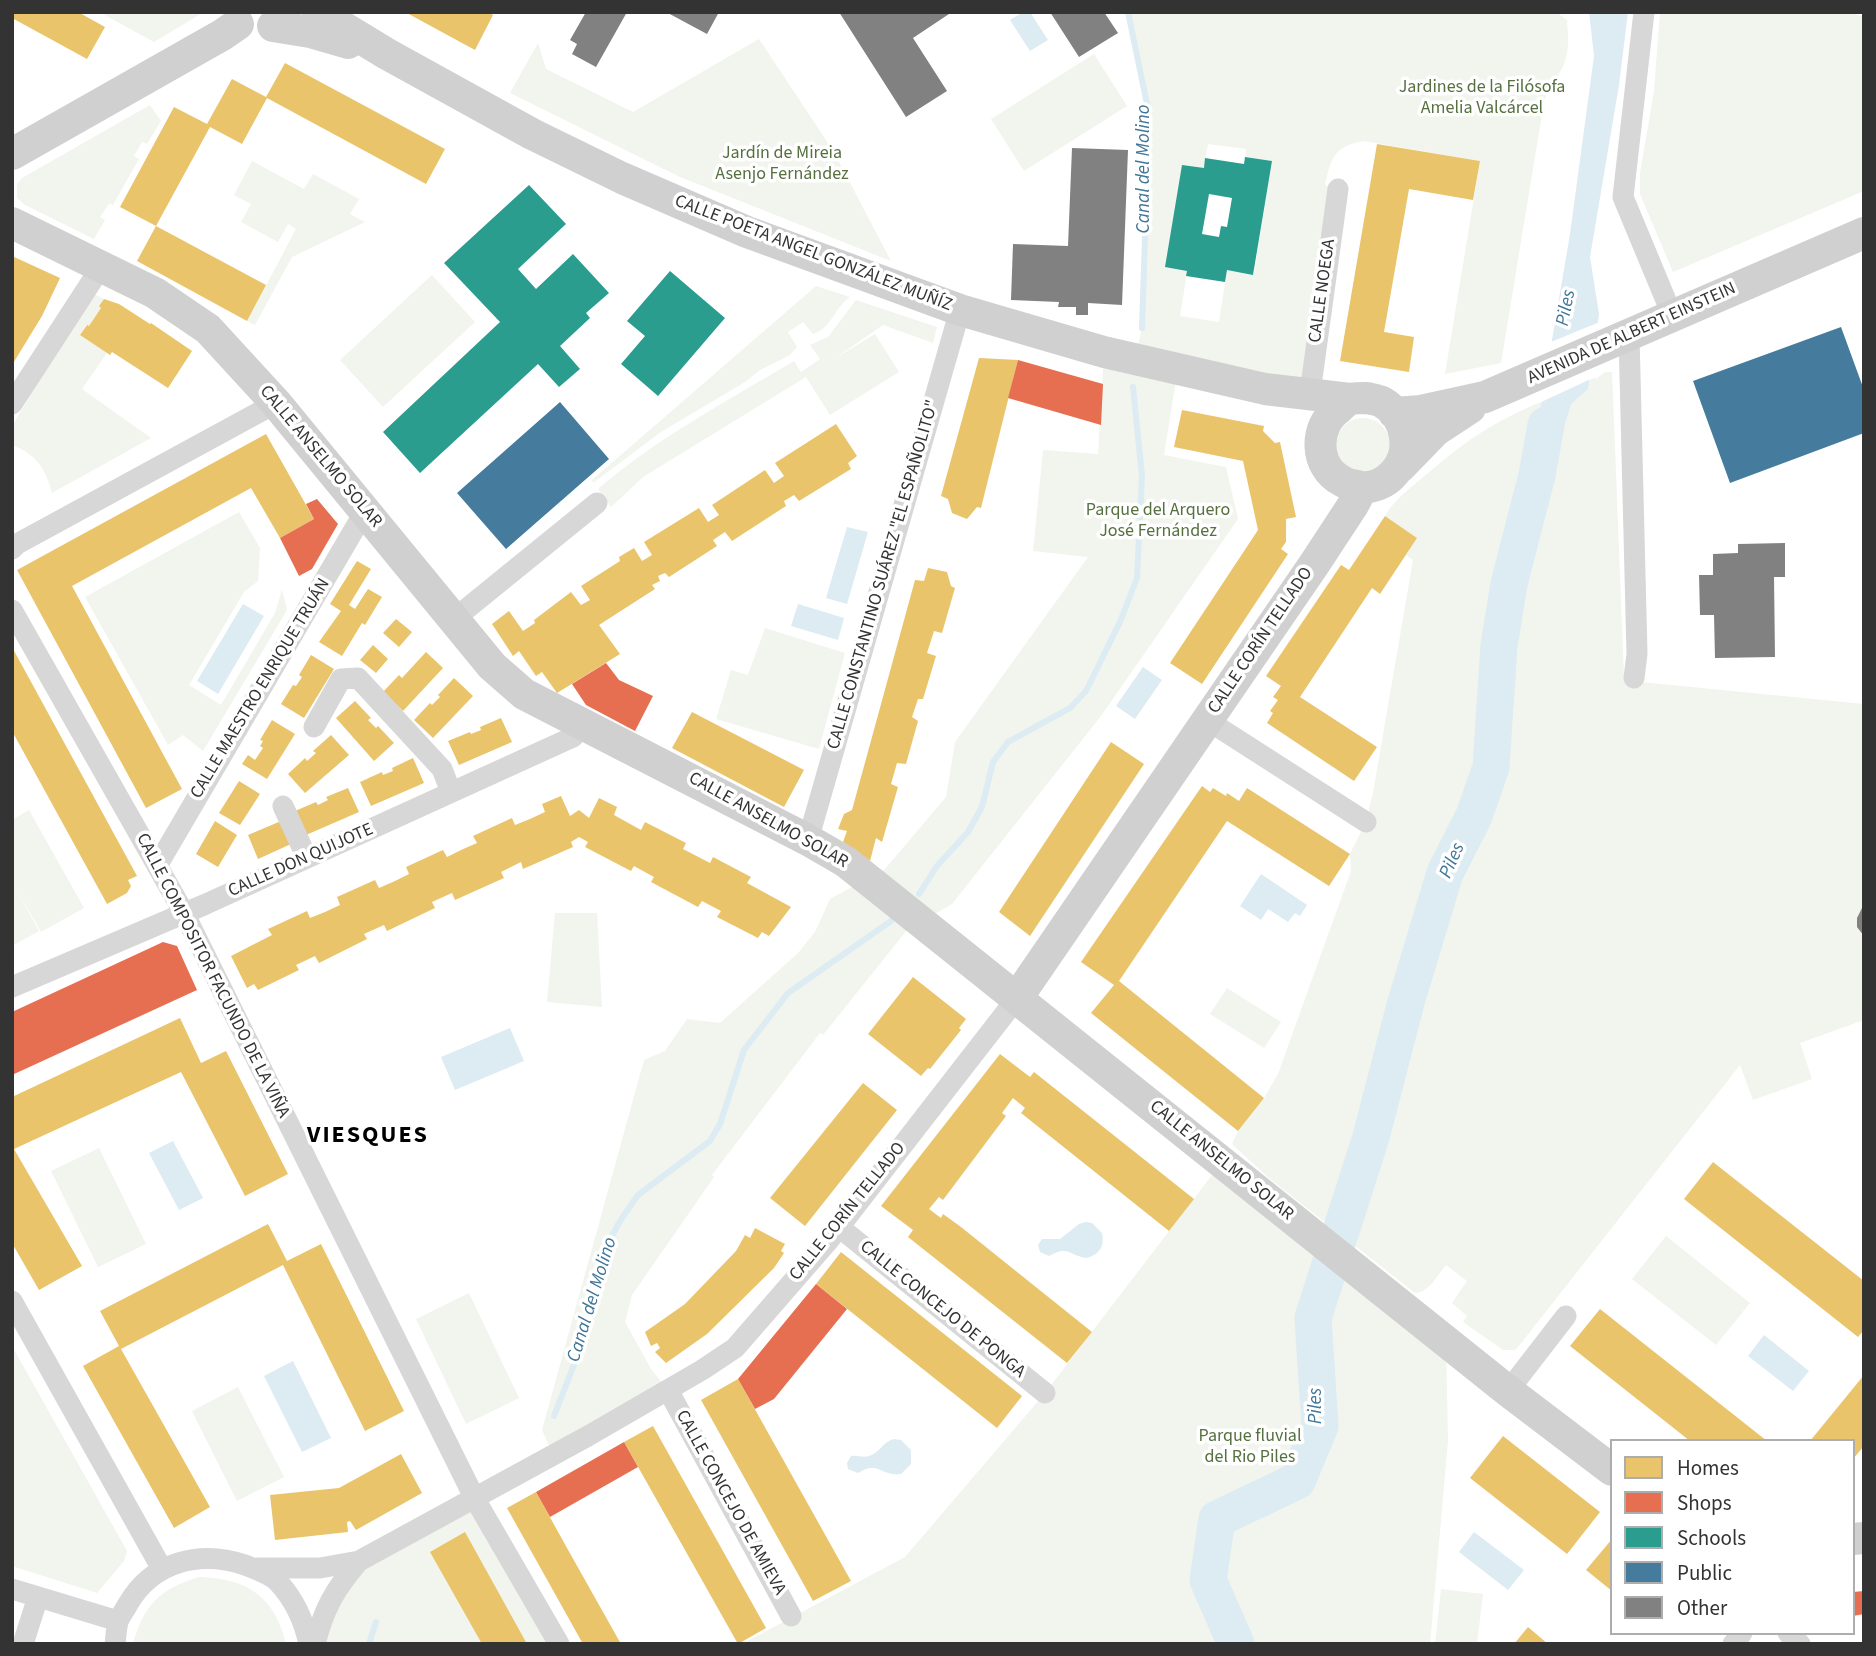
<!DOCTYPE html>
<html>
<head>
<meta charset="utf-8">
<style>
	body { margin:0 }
	#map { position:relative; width:1876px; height:1656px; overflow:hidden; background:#fff; font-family:"Source Sans 3",sans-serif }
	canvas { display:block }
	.frame { position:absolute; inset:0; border:14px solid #333; pointer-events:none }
	.legend { position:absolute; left:1610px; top:1439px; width:245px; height:196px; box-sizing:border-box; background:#fff; border:2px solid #adadad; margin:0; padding:9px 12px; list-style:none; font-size:21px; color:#333 }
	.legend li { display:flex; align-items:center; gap:14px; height:35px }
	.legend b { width:35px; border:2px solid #adadad }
</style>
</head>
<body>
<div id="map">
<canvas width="1876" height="1656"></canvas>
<div class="frame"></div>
<ul class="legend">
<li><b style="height:19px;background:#e9c46a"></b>Homes</li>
<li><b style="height:19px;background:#e76f51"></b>Shops</li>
<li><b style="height:19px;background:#2a9d8f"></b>Schools</li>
<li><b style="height:19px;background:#457b9d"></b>Public</li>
<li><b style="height:19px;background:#818181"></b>Other</li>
</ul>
</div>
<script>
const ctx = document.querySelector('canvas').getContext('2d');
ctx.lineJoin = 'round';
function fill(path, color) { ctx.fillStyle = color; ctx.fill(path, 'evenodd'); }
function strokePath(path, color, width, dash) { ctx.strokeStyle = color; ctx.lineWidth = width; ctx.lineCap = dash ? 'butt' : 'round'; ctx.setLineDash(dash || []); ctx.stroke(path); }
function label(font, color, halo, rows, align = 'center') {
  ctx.font = font + ' "Source Sans 3",sans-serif'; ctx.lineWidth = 7; ctx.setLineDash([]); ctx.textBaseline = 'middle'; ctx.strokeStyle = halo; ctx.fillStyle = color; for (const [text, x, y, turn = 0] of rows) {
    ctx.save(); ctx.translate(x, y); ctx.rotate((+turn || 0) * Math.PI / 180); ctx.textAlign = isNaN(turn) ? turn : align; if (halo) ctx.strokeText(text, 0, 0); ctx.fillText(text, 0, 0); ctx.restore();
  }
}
const green = new Path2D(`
	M99,12H204L154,42Z
	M1128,12H1556L1567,20C1568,35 1570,52 1563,66C1557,79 1548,88 1544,102L1501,363L1445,374L1480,161L1364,141C1334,146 1331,158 1325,185L1338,189L1310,393L1178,368L1164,455L1226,467L1238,519L1101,716L952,904L907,930L823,1035L820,1033L712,1175L714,1177L632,1295L625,1322L651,1369L668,1390L553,1454L542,1430L644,1060L665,1051L687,1019L720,1023L798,953L815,932L830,899L885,869L946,797L955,742L1088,557L1033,551L1043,450L1098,454L1104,352L1135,359L1142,328L1149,114ZM1208,144L1246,149L1245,157L1272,161L1254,274L1227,270L1219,322L1180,316Z
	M1660,12H1849L1864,17V191L1673,272L1640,194V173L1654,91Z
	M759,39L834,152L891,261L680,177L510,93L538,43L546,69L633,112Z
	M1094,54L1127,106L1024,171L991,119Z
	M150,105L161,121L147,144L142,142L134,156L139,159L113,205L109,204L100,217L105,220L94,239L25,205L17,198V184L22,178Z
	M252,161L304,189L313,174L359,199L350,214L365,222L292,257L255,325L247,321L296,229L288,224L278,242L241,222L251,204L234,195Z
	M432,275L475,322L383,407L340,360Z
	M816,286L850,297C834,308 832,328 813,334L803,322L788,332L797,347L790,355L760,370L745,382L661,432L593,483L592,480Z
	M92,293L104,299L99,306L101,308L89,326L86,325L80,335L107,353L82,389L151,438L52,493C46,469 36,454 12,445V426Z
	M856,300L937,327L933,343L883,325L834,359L875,334L899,372L830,415L806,377L643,477L611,507L598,489C657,438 727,401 794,361L801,372L820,359L810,345L828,337Z
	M1605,372H1612L1624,677L1641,682L1864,704V1020L1800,1043L1812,1079L1753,1100L1740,1065L1522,1342L1515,1350H1503L1463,1322L1467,1316L1452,1303L1467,1281L1446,1265C1437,1275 1430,1292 1415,1293L1270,1179L1232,1144L1238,1131L1264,1098L1278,1074L1351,871L1350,854L1366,822L1373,793L1413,560L1406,555L1417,538L1385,516C1393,501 1409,489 1422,478C1441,462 1461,445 1482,432C1517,410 1557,395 1594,378L1596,379Z
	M1336 445a27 27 0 1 1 54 0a27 27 0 1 1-54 0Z
	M239,512L260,548L258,581L244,592L189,685L221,705L275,613L282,589L287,610L203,751L183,735L168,745L85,597Z
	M765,628L845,653L819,749L716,719L731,670L748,675Z
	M29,810L84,908L41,932L14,885L39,931L12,946V820Z
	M555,913H597L602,1007L547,1002Z
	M1227,988L1281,1022L1264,1048L1210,1014Z
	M99,1148L146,1244L98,1267L51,1171Z
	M1222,1162L1446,1341L1448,1441L1430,1644H742L905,1557L1045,1393Z
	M1666,1236L1750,1303L1716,1345L1632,1279Z
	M469,1293L519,1398L466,1424L416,1319Z
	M12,1346L127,1551L124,1561L97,1593L12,1566Z
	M238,1387L284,1477L237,1501L192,1411Z
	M475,1499L555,1644H315L338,1585Z
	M199,1577C246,1578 275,1596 286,1644H133C144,1604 160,1589 199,1577Z
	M1441,1589L1483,1594L1477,1644H1435Z`);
const water = new Path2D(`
	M1023,12H1030L1048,40L1030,51L1010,20Z
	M1589,12H1628L1619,85L1590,257L1599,314L1588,389L1571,404L1563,431L1537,475V428L1570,234L1594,56Z
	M847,527L868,532L847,604L826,598Z
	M243,604L264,616L218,694L197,681Z
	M798,604L844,618L838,640L791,626Z
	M1143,667L1162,680L1135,719L1116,706Z
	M1261,874L1307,905L1300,916L1295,913L1288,922L1268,909L1261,920L1240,906Z
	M510,1028L524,1061L455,1090L441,1057Z
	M173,1141L203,1198L179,1210L149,1153Z
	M1086,1222L1092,1223L1102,1233C1105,1247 1099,1255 1086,1258C1068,1255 1069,1245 1049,1256L1040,1252L1038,1245L1042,1239H1060L1079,1224Z
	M1764,1335L1809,1371L1793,1391L1748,1356Z
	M293,1361L331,1438L302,1452L264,1376Z
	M894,1439L901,1440L911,1450V1464L901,1474C881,1477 879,1460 858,1473L848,1469L847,1463L851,1456C857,1455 862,1458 869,1456C880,1453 882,1442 894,1439Z
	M1474,1532L1524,1570L1508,1590L1459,1552Z`);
const pier = new Path2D(`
	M1602,321L1593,378L1537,404L1546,344Z`);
const homes = new Path2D(`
	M12,12H78L105,27L87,59L12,18Z
	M405,12H488L493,15L475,50Z
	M285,63L445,149L426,184L267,98L242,144L210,127L156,226L120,207L174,107L207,124L232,79L266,97Z
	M1377,144L1480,161L1473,200L1409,189L1384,332L1414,337L1409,372L1340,361Z
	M156,226L266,285L247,321L137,261Z
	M12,256L60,278L42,316L12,365Z
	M104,299L119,304L150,324L151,323L192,351L168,388L112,352L110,355L80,335L87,325L89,326L101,308L99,306Z
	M979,358L1018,360L981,508L977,507L967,519L952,513L948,499L941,496Z
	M1182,410L1264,426L1263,431L1275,443L1280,442L1296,517L1286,519V542L1281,549L1288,554L1202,684L1170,663L1258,530L1243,461L1174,447Z
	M836,424L857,456L848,463L851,469L799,501L794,495L784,501L786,506L732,541L725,532L713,540L717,546L669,577L665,573L658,576L660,581L652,585L655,589L599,625L620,654L557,693L542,672L536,676L519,651L513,656L492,624L509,611L523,631L535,623L534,620L571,592L581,605L590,600L581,586L620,561L619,557L634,548L642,561L652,555L644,542L699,508L708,522L719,515L712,505L765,470L774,483L784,476L775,463Z
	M266,434L314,519L280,538L251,488L72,586L182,789L146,808L17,570Z
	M1385,516L1417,538L1380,594L1372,588L1300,697L1377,747L1354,781L1267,723L1273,713L1270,711L1278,700L1273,697L1281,686L1266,676L1341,565L1349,570Z
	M357,561L371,569L349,605L355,609L368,589L382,597L365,625L362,623L342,656L319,642L341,611L330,604Z
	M928,568L947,572L951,586L955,588L942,633L934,631L927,653L936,656L923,699H918L912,717L918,721L906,764L897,763L891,784L898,787L882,842L876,838L870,861L843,842L847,831L838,829L844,814L852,810L915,580L924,581Z
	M396,619L412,632L399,647L383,633Z
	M373,645L388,659L376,673L360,660Z
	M12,647L137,876L128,880L131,886L127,893L107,904L12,731Z
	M426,652L443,668L403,711L383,692L399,675L402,678Z
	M311,655L334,669L304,718L281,704L293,685L296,686L302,677L299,675Z
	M454,678L473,696L433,738L414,720L430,703L432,705L440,697L438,695Z
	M355,701L371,718L368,720L376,728L378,726L394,743L374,761L336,718Z
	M692,712L804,770L784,807L672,748Z
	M501,718L512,742L459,765L448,741L470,732L471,734L481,730L480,727Z
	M272,720L295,734L267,779L242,764L248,755L255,760L263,748L260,746L263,741L260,740Z
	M331,735L349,755L305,793L288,774L305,758L307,761L316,753L313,751Z
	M1111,742L1144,764L1030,936L999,912Z
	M413,758L424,783L371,806L360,782L382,772L383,775L393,771L392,768Z
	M239,781L260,794L240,825L219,813Z
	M1202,786L1210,792L1213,788L1226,796L1227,793L1239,801L1247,788L1350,854L1329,886L1227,821L1119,981L1264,1098L1238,1131L1091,1013L1114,985L1081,962Z
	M348,788L359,812L306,835L295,811L316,802L318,805L328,800L326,797Z
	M561,796L570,816L579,810L589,818L599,798L617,807L614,815L641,830L645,822L686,843L683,849L710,863L713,857L751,877L747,883L791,907L769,936L762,932L758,938L717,917L721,911L702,901L698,907L651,882L654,877L634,866L631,871L585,847L588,842L579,837L571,842L573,847L523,869L521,862L501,872L504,878L455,900L452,893L432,902L435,908L387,931L384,925L364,934L367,939L319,963L315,956L296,965L299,970L258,990L254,984L247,988L231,956L272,935L268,929L307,911L310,918L325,912L340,905L337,897L375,880L379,888L395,881L409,874L406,867L443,850L447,857L461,850L477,843L473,836L512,818L515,825L530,819L545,812L542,804Z
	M215,821L237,835L218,867L196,854Z
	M281,821L291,844L258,859L248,835Z
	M913,977L966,1019L959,1028L961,1030L930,1069L928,1068L921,1076L868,1034Z
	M180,1018L201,1063L226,1051L288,1174L245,1196L181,1072L14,1149L82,1266L39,1290L12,1243V1097Z
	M1000,1054L1030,1077L1034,1072L1194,1199L1169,1231L1021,1113L1025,1108L1013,1098L1002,1113L1006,1116L943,1200L939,1197L929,1209L941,1218L943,1214L961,1227L1092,1332L1067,1363L908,1237L913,1230L881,1206Z
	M863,1083L897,1110L805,1226L770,1198Z
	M1713,1162L1864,1281V1330L1858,1337L1684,1199Z
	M268,1224L287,1261L321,1244L404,1411L365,1431L283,1265L121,1349L210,1507L174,1528L83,1366L119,1346L100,1311Z
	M755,1228L785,1244L781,1251L784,1253L774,1268L707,1334L666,1363L655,1352L660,1348L657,1343L651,1346L645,1332L685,1304L736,1251L745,1235L750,1238Z
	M841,1252L1022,1396L997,1428L816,1284Z
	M1600,1309L1767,1441H1690L1570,1346Z
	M1864,1375V1446L1853,1459V1441H1810Z
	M738,1379L851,1581L813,1601L701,1400Z
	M653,1426L766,1628L738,1644L624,1442Z
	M1503,1436L1600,1512L1567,1554L1470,1478Z
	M401,1454L422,1493L356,1530L350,1521L347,1522L348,1532L275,1540L270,1495L339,1488Z
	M536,1492L567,1548L621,1644H583L507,1508Z
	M465,1532L527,1644H482L430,1552Z
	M1612,1539V1591L1586,1570Z
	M1528,1627L1548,1644H1514Z`);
const shops = new Path2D(`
	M1018,360L1103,384L1101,425L1008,398Z
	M317,499L338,524L312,569L299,576L280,538L314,519L306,504Z
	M606,663L619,680L653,696L635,731L586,705L572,684Z
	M163,942L177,946L197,990L12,1075V1012Z
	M816,1284L847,1309L774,1399L755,1409L738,1379Z
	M624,1442L638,1467L550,1517L536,1492Z
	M1864,1591V1614L1853,1616V1592Z`);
const schools = new Path2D(`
	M1245,157L1272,161L1253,275L1227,270L1225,282L1186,276L1187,271L1165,267L1182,165L1204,168L1205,158L1244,164ZM1209,194L1232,198L1227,227L1221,226L1219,237L1202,234Z
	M529,185L566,224L518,269L536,289L573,254L609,293L586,313L590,318L560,346L580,369L559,387L538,364L420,473L383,432L500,322L444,263Z
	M670,271L725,318L658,396L621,364L645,336L627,321Z`);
const public = new Path2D(`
	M1841,327L1864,390V433L1730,483L1693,381Z
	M560,402L609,459L506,549L457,493Z`);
const stream = new Path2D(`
	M1128,12L1149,114L1142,328
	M919,894L937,866L968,832L982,807L993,762L1008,742L1070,708L1086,691L1120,622L1137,578L1142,476L1133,387
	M554,1416L577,1357L606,1247L620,1221L638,1195L710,1141L720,1124L744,1050L788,993L891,921
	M369,1644L376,1622`);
const river = new Path2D(`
	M1236,1644L1208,1580L1217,1519L1297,1481L1320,1426L1313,1318L1371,1137L1406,1002L1445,873L1474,816L1491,767L1499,646L1509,584L1537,475L1546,425`);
const building = new Path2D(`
	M586,12H627L596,67L572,54L577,44L570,40Z
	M666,12H719L707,34Z
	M839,12H952L913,38L947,91L906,117Z
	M1050,12H1104L1118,33L1079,57Z
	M1072,148L1128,150L1122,305L1088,303V315H1076V307H1058L1059,302L1011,300L1013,244L1068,246Z
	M1785,543V577H1774L1775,657L1715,658L1714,615H1700L1699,575H1713V554L1738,553V544Z
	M1864,904V936L1857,927V918Z`);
const street = new Path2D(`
	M1644,12L1623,197L1672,315
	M1629,335L1637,654L1634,678
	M1310,393L1338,189
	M12,404L101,267
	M12,549L17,544L276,403
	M12,610L184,913L475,1499L559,1644
	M454,619L597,503
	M1207,720L1366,822
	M314,727L341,679L358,678L442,769L451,792
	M283,806L307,858
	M808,840L960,310
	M157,866L365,511
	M12,987L206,904L573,737L582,724
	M839,1227L1045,1393
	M12,1301L162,1569
	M668,1390L791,1616
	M1508,1391L1566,1316
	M257,1568H320L359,1561
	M12,1589L118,1621
	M1788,1633L1800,1644
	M23,1644L38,1597
	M115,1644C116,1637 116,1629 118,1622C120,1616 125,1610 128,1604C153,1561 200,1550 245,1565C255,1569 270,1574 278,1582C294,1599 304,1621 309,1644
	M315,1644C324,1608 335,1589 359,1561L588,1436L702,1370L735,1348L829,1240L1017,998
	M1733,1644L1742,1633`);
const secondary = new Path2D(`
	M318,12L387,54L532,134L622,178L747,232L960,310L1104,352L1265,389L1350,399
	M273,26L310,32L348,43
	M12,154L222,35L238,24
	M12,223L155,293L208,329L276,403L492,666L524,694L808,840L846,862L1508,1391L1612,1470
	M1367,398C1371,399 1378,400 1382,402C1407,416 1413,452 1395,472C1386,483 1371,490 1357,486C1352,485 1346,484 1342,481C1314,467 1314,426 1338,409C1341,406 1346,401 1351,399C1355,398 1362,398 1367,398Z
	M1394,413L1421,411L1485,397L1864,233
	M1400,467L1435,431L1470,408
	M1017,998L1315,563L1353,505L1362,488
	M1853,1539L1864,1538`);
const parkNames = [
	["Jardines de la Filósofa",1482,88],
	["Amelia Valcárcel",1482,109],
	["Jardín de Mireia",782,154],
	["Asenjo Fernández",782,175],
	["Parque del Arquero",1158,511],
	["José Fernández",1158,532],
	["Parque fluvial",1250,1437],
	["del Rio Piles",1250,1458]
];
const streetNames = [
	["CALLE POETA ANGEL GONZÁLEZ MUÑÍZ",813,254,21],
	["CALLE NOEGA",1323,291,-82],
	["AVENIDA DE ALBERT EINSTEIN",1632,334,-24],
	["CALLE ANSELMO SOLAR",320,457,50],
	["CALLE CONSTANTINO SUÁREZ \"EL ESPAÑOLITO\"",884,575,-74],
	["CALLE CORÍN TELLADO",1261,641,-56],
	["CALLE MAESTRO ENRIQUE TRUÁN",261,689,-59],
	["CALLE ANSELMO SOLAR",768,821,29],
	["CALLE DON QUIJOTE",301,861,-24],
	["CALLE COMPOSITOR FACUNDO DE LA VIÑA",212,976,63],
	["CALLE ANSELMO SOLAR",1221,1161,39],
	["CALLE CORÍN TELLADO",848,1212,-51],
	["CALLE CONCEJO DE PONGA",942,1310,39],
	["CALLE CONCEJO DE AMIEVA",730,1503,61]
];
const waterNames = [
	["Canal del Molino",1145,169,-90],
	["Piles",1567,308,-79],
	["Piles",1453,861,-66],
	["Canal del Molino",593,1300,-73],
	["Piles",1317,1406,-90]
];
const districtNames = [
	["VIESQUES",368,1137]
];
fill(green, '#f1f5ed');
fill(water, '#ddebf3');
fill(pier, '#fff');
fill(homes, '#e9c46a');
fill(shops, '#e76f51');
fill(schools, '#2a9d8f');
fill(public, '#457b9d');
strokePath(stream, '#ddebf3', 6);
strokePath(river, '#ddebf3', 37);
fill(building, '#818181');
strokePath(street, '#d7d7d7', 21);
strokePath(secondary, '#d0d0d0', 32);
label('18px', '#56703f', '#fff', parkNames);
label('18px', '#333', '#fff', streetNames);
label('italic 19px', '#3f7597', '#fff', waterNames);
ctx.letterSpacing = '2px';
label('bold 24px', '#000', '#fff', districtNames);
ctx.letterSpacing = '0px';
</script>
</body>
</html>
